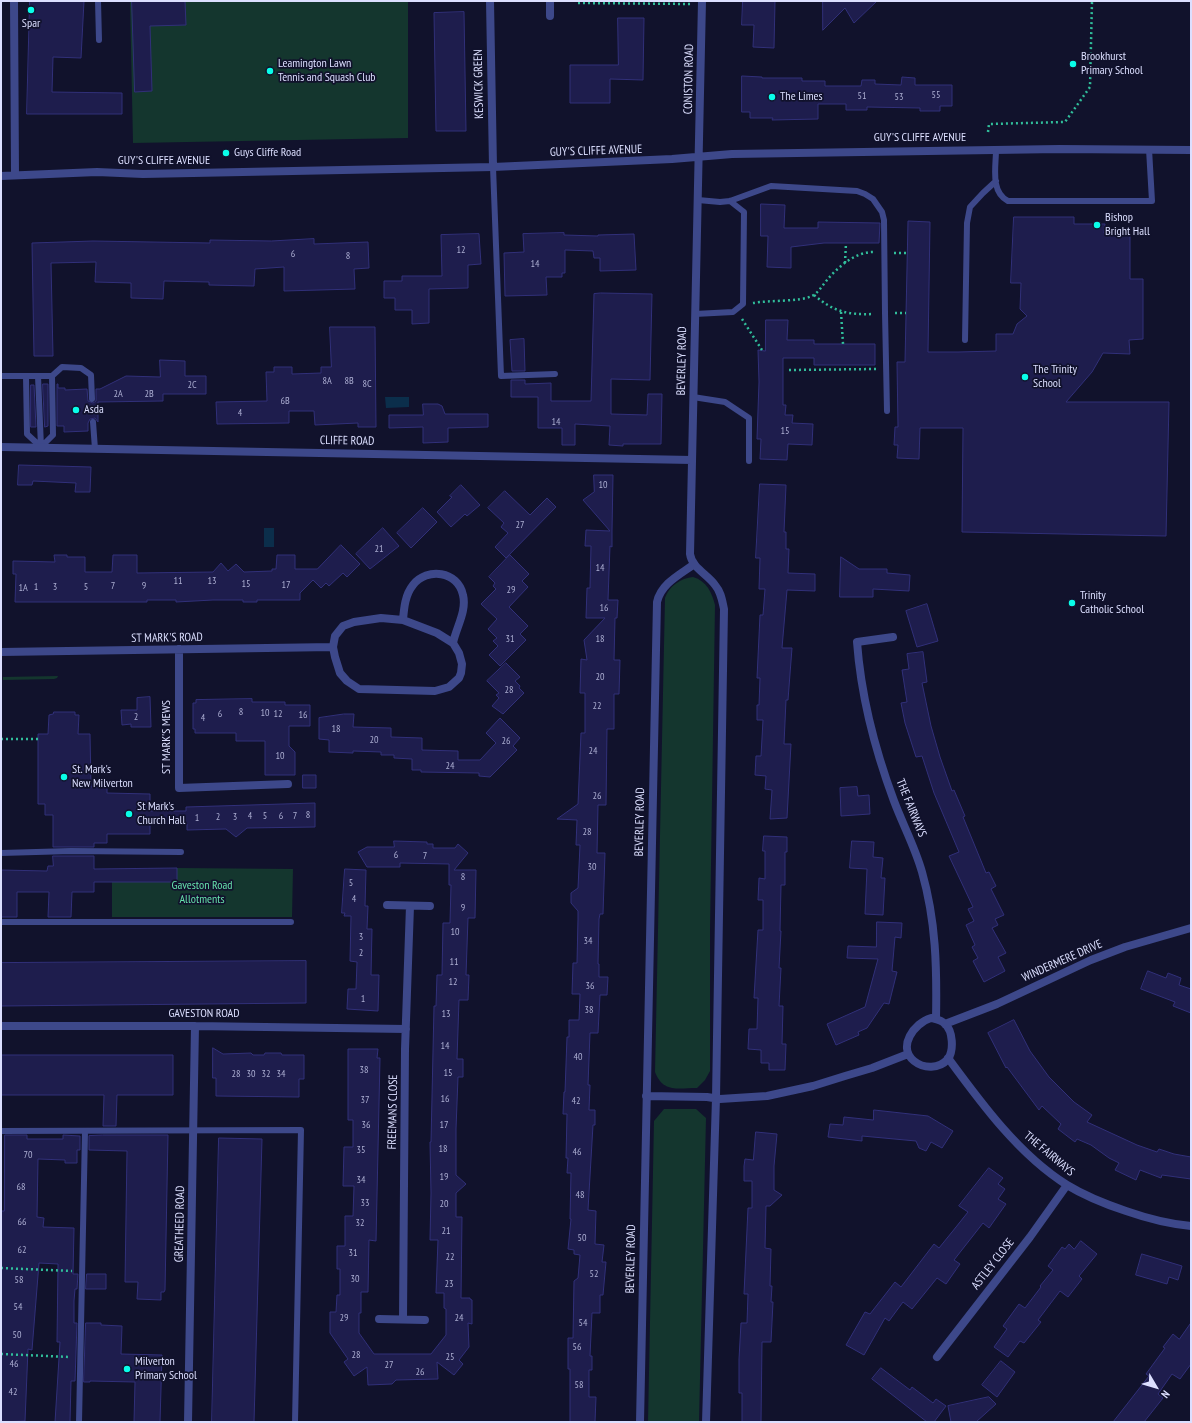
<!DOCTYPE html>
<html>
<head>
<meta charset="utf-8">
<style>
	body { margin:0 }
	#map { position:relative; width:1192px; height:1423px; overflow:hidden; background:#11122c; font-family:"PT Sans Narrow",sans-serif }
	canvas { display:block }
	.frame { position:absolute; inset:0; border:2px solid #dcdfff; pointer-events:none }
	.north { position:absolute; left:1136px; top:1367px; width:40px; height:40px; -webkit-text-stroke:3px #11122c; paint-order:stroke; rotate:128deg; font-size:11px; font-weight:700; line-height:16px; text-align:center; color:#dcdfff }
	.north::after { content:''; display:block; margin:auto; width:14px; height:18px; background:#dcdfff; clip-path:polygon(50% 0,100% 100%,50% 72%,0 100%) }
</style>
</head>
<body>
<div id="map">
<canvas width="1192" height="1423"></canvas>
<div class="frame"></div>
<div class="north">N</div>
</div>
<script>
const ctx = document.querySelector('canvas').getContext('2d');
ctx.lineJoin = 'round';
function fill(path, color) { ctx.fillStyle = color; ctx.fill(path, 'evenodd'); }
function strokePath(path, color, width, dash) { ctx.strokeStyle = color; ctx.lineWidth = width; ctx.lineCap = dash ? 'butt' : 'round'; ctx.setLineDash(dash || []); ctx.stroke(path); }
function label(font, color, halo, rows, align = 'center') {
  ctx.font = font + ' "PT Sans Narrow",sans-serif'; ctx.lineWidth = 3.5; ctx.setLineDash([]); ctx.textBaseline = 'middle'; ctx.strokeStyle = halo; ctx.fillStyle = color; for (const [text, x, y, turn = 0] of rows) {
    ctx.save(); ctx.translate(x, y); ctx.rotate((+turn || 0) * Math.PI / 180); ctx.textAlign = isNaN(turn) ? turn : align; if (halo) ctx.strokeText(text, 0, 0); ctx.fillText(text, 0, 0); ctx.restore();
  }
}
const green = new Path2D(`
	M130,1H408V138L133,143Z
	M693,577C707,581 712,593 715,605L710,930V1071L705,1080L697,1088C678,1088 663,1093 655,1072L665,598C669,586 681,578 693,577Z
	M58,676L57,678L54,679L3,680V677Z
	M177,868L293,869L292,917H112V882Z
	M664,1109H696L706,1118L699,1422H648L654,1121Z`);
const water = new Path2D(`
	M385,397H409V407L386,408Z
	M264,528H274V547H264Z`);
const building = new Path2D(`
	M30,1H84L81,58L53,57L52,92L122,93V114H27Z
	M132,1H185L186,25L150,26L152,91L135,92Z
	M743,1H775L774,48L753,47L754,25H742Z
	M823,1H877L854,23L845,8L823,30Z
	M464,12L466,131H436L434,13Z
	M618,18H644L643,80L610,79V103H570V65H618Z
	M742,76L762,77V78H802V81H825V86H861L862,80H875V84L901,85L902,77L915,78V85H952V106H940V111H920V108L867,107V110H846V104H818V119L772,120L773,118H750V112H742Z
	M761,204L785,205L784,228H818V222L880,223L879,243H824L791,247V268L767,267L768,236H761Z
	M1014,217H1074V224H1105L1104,233L1130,235V279H1143V339L1129,340L1130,354L1103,353L1092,372L1066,402H1169L1166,536L962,532L963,428H920L919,459L897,458L898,445H894L895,427H898L897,362H905L908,221L930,222L928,352H958L996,351V334H1013L1017,324L1027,316L1020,309L1021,283H1011Z
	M564,233V235L598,236V235L634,234L636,270L600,271V258H594L593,251L565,250V273H562V277H546L547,295L505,296L504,253L524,252L523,234Z
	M479,234L481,264L468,265V288L429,289V323L412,324V310H395V298H384V281H402V276H442L441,235Z
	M314,239V244L368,242L369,268L354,269L355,289L284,291V267L255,269L254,286L209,285V282L164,281L163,299L131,298V283L95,282L96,262L51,263L53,356H34L32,243L93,241L210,243V240L271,241Z
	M601,293L652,294L650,380L611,379V414L647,415L648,394H662L661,444H623V446L609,445L610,426L575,424V445H562V428H538V397H511V380H525V384L551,383V401H591L594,294Z
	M766,320H788L787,340H814V344H875V365H814V358H783V405H786L785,415H793L792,423L813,424L812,445L788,444L787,460L760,459L761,439H757L759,382L758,350L765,351Z
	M330,327H375L376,427H358V423L315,425L314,411H289V423L217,424L216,402L267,401L266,372H274V367H292V374L321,373V367H331Z
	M524,339L525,371H512L510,340Z
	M160,360L185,361V376H206V394H163V401L98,402V422L95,418L90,419L88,423V431L64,432V426H57V384H58V388H65V390L87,389L88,401L93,403L96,401V389H100L126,376L160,377Z
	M43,384H48V426L45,427Z
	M31,385H34L36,427H31Z
	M423,404H438L442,406L445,414H488V427L448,428V442L423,443V427L389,428V415H423Z
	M19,465L91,467L90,492H75L76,483L33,481L32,485H18Z
	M594,475H613L612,531V547L610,546L608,600H618L617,618H615L614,660H620L619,694H614V729H607L606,805H598L597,853H605L603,914H600L599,919L598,964H599V977H608L607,995H600L598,1033H590L588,1085H590L589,1110H595V1125H593L588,1210L596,1211L595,1244L604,1245L602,1262H606L603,1295H600V1313H592L590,1356H592V1370H589V1397H596L595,1422H570V1369H568V1338H573L574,1281L578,1278L580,1255L574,1254V1250L568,1249L571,1219H570L571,1173H567L568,1158H566L567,1114H563L564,1092H565L567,1037H569V1020H579L580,994H572L573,963H577L578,919V911L571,903V893L578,888L580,845H576L577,820L557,819L578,804L581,733H585V693H580L581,659L587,660L584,640L605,618H586L587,588H590L591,546H585L586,530L610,531L583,500L594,492Z
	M760,484L786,485L784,532H786V549H789L788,573L815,574V591L787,590L782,648H792L788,700H786L784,744H791L787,818L770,819L772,790L765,789L766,776L755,775L756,756H761L763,720H757V705H759L760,678H757L760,615H763L765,589H759L760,558H756Z
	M461,485L480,505L467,516L465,514L451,527L437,512L452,497L450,496Z
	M505,491L530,515L547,498L556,507L506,558L495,547L508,533L501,527L504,523L488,508Z
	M423,508L437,522L411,548L397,533Z
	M383,528L399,546L370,569L356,554Z
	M341,545L360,564L347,577L343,573L329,586L326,583L321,588L313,580L300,593V600H257V602H243V600H213L176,602V600H147V602H15L16,574H13V561L55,562L54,555H67V557H85V572H112L113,555H137V573L213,572L221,563L228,571L236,564L244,572L272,571V569H276L277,555H295V569H317Z
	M510,555L529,574L522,581L528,587L509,607L528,626L520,634L526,640L500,666L489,655L498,646L493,641L497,638L488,629L497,619L481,604L496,589L493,586L495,583L489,577Z
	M841,557L859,569H887V573L910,575L909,591L873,589V597H840Z
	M927,604L938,641L917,647L906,611Z
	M923,652L927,682L922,683L931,726L940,757L952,791L954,790L965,816L963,817L986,873L989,872L996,886L991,889L1004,915L995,919L998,925L992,928L1006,953L998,957L1005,971L984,982L973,961L978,958L972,947L975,945L966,925L974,921L968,909L973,907L949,856L959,852L934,793L922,756L916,757L905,723L901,703L907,702L902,670L909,669L907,654Z
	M506,663L520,677L515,681L520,686L519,688L524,693L503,714L492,706L499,698L496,695L499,693L487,681Z
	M150,697L151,727H131V724L122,725L121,710H137V698Z
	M252,699V702H285V705H310V726H289V746L295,752V775H265V741H236V733H195V729H193V703H196V700Z
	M54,712H75V715H79L78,734H90L91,787L107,786V793L150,794V811H186V807L315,803V827L247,828L236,837L226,829L187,830V824L150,823V834H107V843H94V847H53V815H45V804H38V734H48L49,715L53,714Z
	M344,714H354L353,727L391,728V737L422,738V750L458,751V760H480L496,743L486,733L500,718L520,738L513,746L517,750L490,777L479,776V773L421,772V770H412V759L394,758V755H381V752L353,751V753L329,752V740L319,739V718Z
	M303,775H316V788H303Z
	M857,787L858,796L869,795L870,814L841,816L840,788Z
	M764,836L787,837V852H785V885H781L780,931H781L779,968H781L779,1006H783L782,1044H786L785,1070H769V1063H761V1050L748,1049L749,1029H757L758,998H754L758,930H763V900H758L759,878L765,879V851H763Z
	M394,841L427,842V844H433V848H455L458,844L468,853L454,870H476L475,918H468L466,975H469L468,1000H459L457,1059H463V1077H458L456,1129V1175L466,1184L456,1193V1217H462L461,1298H470V1299L472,1300V1324L468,1323L469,1347L459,1360L463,1364L454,1375L437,1362L438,1379L396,1380L392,1384L368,1385L367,1367L354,1376L344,1362L348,1359L330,1333V1312H336L337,1295H340V1269H337V1246H345V1216H353L354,1186H343L344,1147H353V1120H348V1049H378L377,1058H380L376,1241L369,1240L368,1292H361V1313H359V1333L374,1354H431L446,1335V1309L444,1308V1293H436L438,1240H430L431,1193L430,1142H431L434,1006H436L437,975H442L443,923H450L451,885H449V864L400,863V867H367L358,852L367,847H394Z
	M852,841L874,842L873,857L883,858L881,878H885L883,915L865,914L867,869L850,868Z
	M53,856H94V869L177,868V882H94V892H72L71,917H48L49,892H17V917H1V870L47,871L48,866H53Z
	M345,869L366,870L365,906H368L367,929H372L371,975H379L378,1011L347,1009L348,989H356L357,962L350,961L351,916H344L345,913H342Z
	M877,922L902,923L901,938L895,937L892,971L897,972L889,1004L884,1003L867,1028L858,1032L859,1035L836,1045L827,1024L865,1007L878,959L847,958L848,946L876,947Z
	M306,961V1003L1,1006V963Z
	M1148,971L1166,978L1168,973L1181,978L1179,985L1191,989V1013L1173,1006L1175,1002L1141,989Z
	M1014,1020L1030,1051L1049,1077L1074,1102L1092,1115L1087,1122L1137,1145L1157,1152L1159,1149L1174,1154L1191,1157V1179L1162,1175L1161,1178L1140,1170L1136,1180L1115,1170L1119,1163L1109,1158L1091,1145L1077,1139L1075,1142L1058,1129L1061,1124L1042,1106L1039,1110L1007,1067L1006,1068L988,1033Z
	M213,1048L223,1054L251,1053L253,1055H264L265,1053H281L282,1055H304V1079H299V1097L216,1096V1078H213Z
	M2,1055H173V1095H117L116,1126H103L104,1095H2Z
	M874,1110L928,1116L953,1131L942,1148L931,1142L926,1151L919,1148L916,1141L862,1136V1141L828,1137L830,1124L843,1125L844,1117L873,1120Z
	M756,1132L777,1134L774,1166V1190L782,1195L770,1206H766L765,1248L771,1249L770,1286H772L771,1302H773L771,1342H762L761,1422H742V1393H739V1359L741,1323H747L748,1294H744L748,1208H752V1181H744V1166L745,1159L753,1160Z
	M5,1135H27V1139H63V1135L80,1136V1150H77V1163H65V1160L38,1159L37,1217L44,1218L43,1227L74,1228L73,1274H78L77,1289H75L74,1301V1323H77L75,1381H71L70,1422H55L60,1342H57L58,1264L39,1263L32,1350L28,1349L25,1421L1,1422V1211H4Z
	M103,1135H168L165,1290L164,1292H161V1300L137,1299L138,1282H125L127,1151L89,1150V1136Z
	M219,1138L262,1139L254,1422H212Z
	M989,1168L1003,1178L998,1184L1005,1189L998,1199L1006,1204L989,1228L983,1223L954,1260L960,1264L946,1284L937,1278L912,1309L903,1302L889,1321L885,1318L864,1355L846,1345L865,1312L870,1314L895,1282L901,1287L934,1244L939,1248L952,1232L968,1212L959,1206Z
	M1081,1241L1097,1254L1079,1276L1082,1279L1068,1297L1060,1291L1038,1320L1041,1322L1024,1343L1020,1341L1008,1357L994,1347L1007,1329L1003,1326L1019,1304L1025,1308L1041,1287L1040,1286L1053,1270L1048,1266L1062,1247L1065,1249L1069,1244L1074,1249Z
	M1142,1254L1182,1266L1178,1280L1169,1277L1167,1284L1136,1275Z
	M87,1274H106V1289H86Z
	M86,1323H101V1325L122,1326L121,1354L162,1355L160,1422H134L135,1382L90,1381V1382H84Z
	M1191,1323V1364L1180,1379L1172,1374L1158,1394L1163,1398L1144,1422H1113L1149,1376L1146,1374L1165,1348L1163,1347L1173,1334L1179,1339Z
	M1001,1361L1015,1372L997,1397L982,1385Z
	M881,1368L910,1390L912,1387L933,1403L936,1399L946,1406L934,1422H927L872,1379Z
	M989,1397L996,1404L976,1422H951L948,1406Z`);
const path = new Path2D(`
	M578,3L691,4
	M988,132L989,124L1065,122L1090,87L1092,1
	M894,253H907
	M845,263L846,243
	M814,295C834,312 848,315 874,314
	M753,303C769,300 799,302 812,296C818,293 822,286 827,280C838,267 855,252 873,252
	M841,312L843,344
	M895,313H906
	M742,319L762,350
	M789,370L876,369
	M1,739H38
	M1,1268L72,1271
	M1,1354L70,1357`);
const service = new Path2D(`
	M98,1L99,40
	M996,150C996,166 990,192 1008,201H1152L1149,149
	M493,167L501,376L555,374
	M698,200L720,202L730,201L771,186L857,191L865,194L873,199L882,212L884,220L885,313L887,411
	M695,314L733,312L743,304L744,212L730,201
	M965,340L967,223L970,207L983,193L996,181
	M1,376H52L53,435L41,447
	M26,376L27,434L41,447
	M38,376L41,447
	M52,376L62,367L81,368L91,375L92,399
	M693,397L725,402L749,418V461
	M93,422L95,449
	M1,853L71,851L181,852
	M1,922H291
	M1,1131L301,1130L295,1422
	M79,1422L85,1132`);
const minor = new Path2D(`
	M14,1L15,175
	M490,1L493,167
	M702,1L690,554C692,568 707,574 715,585C721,592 722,600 724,609L716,1098L706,1422
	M550,16V1
	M1,176L97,172L143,174L493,167L672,159L732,154L1059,149L1191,150
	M1,447L692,460
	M381,618L403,620L437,633L453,643L459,653L462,664L461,673L459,678L449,687L435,691L359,689L347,681L340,673L335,657L333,647L335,636L343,626L354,622Z
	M403,620C404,608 405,595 413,585C427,567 458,571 463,595C467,611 456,628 453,643
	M893,637L857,642C861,696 875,750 894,801C903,825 915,847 922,872C936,921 937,968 936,1019
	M179,649V788L288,784
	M1,652L333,647
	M387,905L430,906
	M931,1018C935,1019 942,1020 945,1024C953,1031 954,1050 948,1059C939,1069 924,1069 914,1061C897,1047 914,1023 931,1018Z
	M945,1024L997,1004L1091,960L1125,947L1191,928
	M1,1026H195L406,1029
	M948,1058C981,1103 1019,1155 1067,1185C1085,1196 1105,1204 1126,1211C1146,1218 1169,1224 1191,1226
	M646,1096L707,1097L720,1099L767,1096L813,1086L845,1076L872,1068L908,1054
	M379,1319L425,1320
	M403,1319L405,1049L410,906
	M937,1357L1030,1237L1067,1185
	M188,1422L195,1026
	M640,1422L657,602C661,584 679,575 693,565`);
const markers = [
	[31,10,4,"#09fee9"],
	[1073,64,4,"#09fee9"],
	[270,71,4,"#09fee9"],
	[772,97,4,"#09fee9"],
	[226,153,4,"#09fee9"],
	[1097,225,4,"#09fee9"],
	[1025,377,4,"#09fee9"],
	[76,410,4,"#09fee9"],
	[1072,603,4,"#09fee9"],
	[64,777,4,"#09fee9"],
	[129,814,4,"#09fee9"],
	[127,1369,4,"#09fee9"]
];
const numberNames = [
	["55",936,95],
	["51",862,96],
	["53",899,97],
	["12",461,250],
	["6",293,254],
	["8",348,256],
	["14",535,264],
	["8A",327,381],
	["8B",349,381],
	["8C",367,384],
	["2C",192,385],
	["2A",118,394],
	["2B",149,394],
	["6B",285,401],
	["4",240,413],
	["14",556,422],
	["15",785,431],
	["10",603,485],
	["27",520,525],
	["21",379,549],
	["14",600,568],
	["11",178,581],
	["13",212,581],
	["15",246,584],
	["17",286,585],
	["7",113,586],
	["9",144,586],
	["1",36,587],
	["3",55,587],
	["5",86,587],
	["1A",23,588],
	["29",511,590],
	["16",604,608],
	["31",510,639],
	["18",600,639],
	["20",600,677],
	["28",509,690],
	["22",597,706],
	["8",241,712],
	["10",265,713],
	["6",220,714],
	["12",278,714],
	["16",303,715],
	["2",136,717],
	["4",203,718],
	["18",336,729],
	["20",374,740],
	["26",506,741],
	["24",593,751],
	["10",280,756],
	["24",450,766],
	["26",597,796],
	["8",308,815],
	["4",250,816],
	["5",265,816],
	["6",281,816],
	["7",295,816],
	["2",218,817],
	["3",235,817],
	["1",197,818],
	["28",587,832],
	["6",396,855],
	["7",425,856],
	["30",592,867],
	["8",463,877],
	["5",351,883],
	["4",354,899],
	["9",463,908],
	["10",455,932],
	["3",361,937],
	["34",588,941],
	["2",361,953],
	["11",454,962],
	["12",453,982],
	["36",590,986],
	["1",363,999],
	["38",589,1010],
	["13",446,1014],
	["14",445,1046],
	["40",578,1057],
	["38",364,1070],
	["15",448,1073],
	["28",236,1074],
	["30",251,1074],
	["32",266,1074],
	["34",281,1074],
	["16",445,1099],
	["37",365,1100],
	["42",576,1101],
	["36",366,1125],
	["17",444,1125],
	["18",443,1149],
	["35",361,1150],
	["46",577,1152],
	["70",28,1155],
	["19",444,1177],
	["34",361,1180],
	["68",21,1187],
	["48",580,1195],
	["33",365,1203],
	["20",444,1204],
	["66",22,1222],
	["32",360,1223],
	["21",446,1231],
	["50",582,1238],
	["62",22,1250],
	["31",353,1253],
	["22",450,1257],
	["52",594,1274],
	["30",355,1279],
	["58",19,1280],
	["23",449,1284],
	["54",18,1307],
	["29",344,1318],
	["24",459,1318],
	["54",583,1323],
	["50",17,1335],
	["56",577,1347],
	["28",356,1355],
	["25",450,1357],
	["46",14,1364],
	["27",389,1365],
	["26",420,1372],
	["58",579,1385],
	["42",13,1392]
];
const poiNames = [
	["Spar",31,24,"center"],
	["Brookhurst",1081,57],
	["Primary School",1081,71],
	["Leamington Lawn",278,64],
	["Tennis and Squash Club",278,78],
	["The Limes",780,97],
	["Guys Cliffe Road",234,153],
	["Bishop",1105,218],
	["Bright Hall",1105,232],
	["The Trinity",1033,370],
	["School",1033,384],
	["Asda",84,410],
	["Trinity",1080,596],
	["Catholic School",1080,610],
	["St. Mark's",72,770],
	["New Milverton",72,784],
	["St Mark's",137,807],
	["Church Hall",137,821],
	["Milverton",135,1362],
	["Primary School",135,1376]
];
const streetNames = [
	["CONISTON ROAD",689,79,-89],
	["KESWICK GREEN",479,84,-91],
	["GUY'S CLIFFE AVENUE",920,138],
	["GUY'S CLIFFE AVENUE",596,151,-2],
	["GUY'S CLIFFE AVENUE",164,161],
	["BEVERLEY ROAD",682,361,-89],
	["CLIFFE ROAD",347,441,1],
	["ST MARK'S ROAD",167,638,-1],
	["ST MARK'S MEWS",167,737,-90],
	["THE FAIRWAYS",911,808,68],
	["BEVERLEY ROAD",640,822,-89],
	["WINDERMERE DRIVE",1062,961,-24],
	["GAVESTON ROAD",204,1014],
	["FREEMANS CLOSE",393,1112,-89],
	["THE FAIRWAYS",1049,1154,40],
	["GREATHEED ROAD",180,1224,-89],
	["BEVERLEY ROAD",631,1259,-89],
	["ASTLEY CLOSE",993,1264,-52]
];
const parkNames = [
	["Gaveston Road",202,886],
	["Allotments",202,900]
];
fill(green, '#14362e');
fill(water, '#0b2e4b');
fill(building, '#1e1d4d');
strokePath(building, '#313079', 1);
strokePath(path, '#31be9b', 2.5, [2, 3]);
strokePath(service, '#3d488a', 6);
strokePath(minor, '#3d488a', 8);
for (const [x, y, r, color] of markers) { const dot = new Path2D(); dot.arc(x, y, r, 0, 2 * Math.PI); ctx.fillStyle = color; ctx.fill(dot); strokePath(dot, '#11122c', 1.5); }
label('10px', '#acaed2', null, numberNames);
label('12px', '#dcdfff', '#11122c', poiNames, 'left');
label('12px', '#dcdfff', '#11122c', streetNames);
label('12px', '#66e1ab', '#11122c', parkNames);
</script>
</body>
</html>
